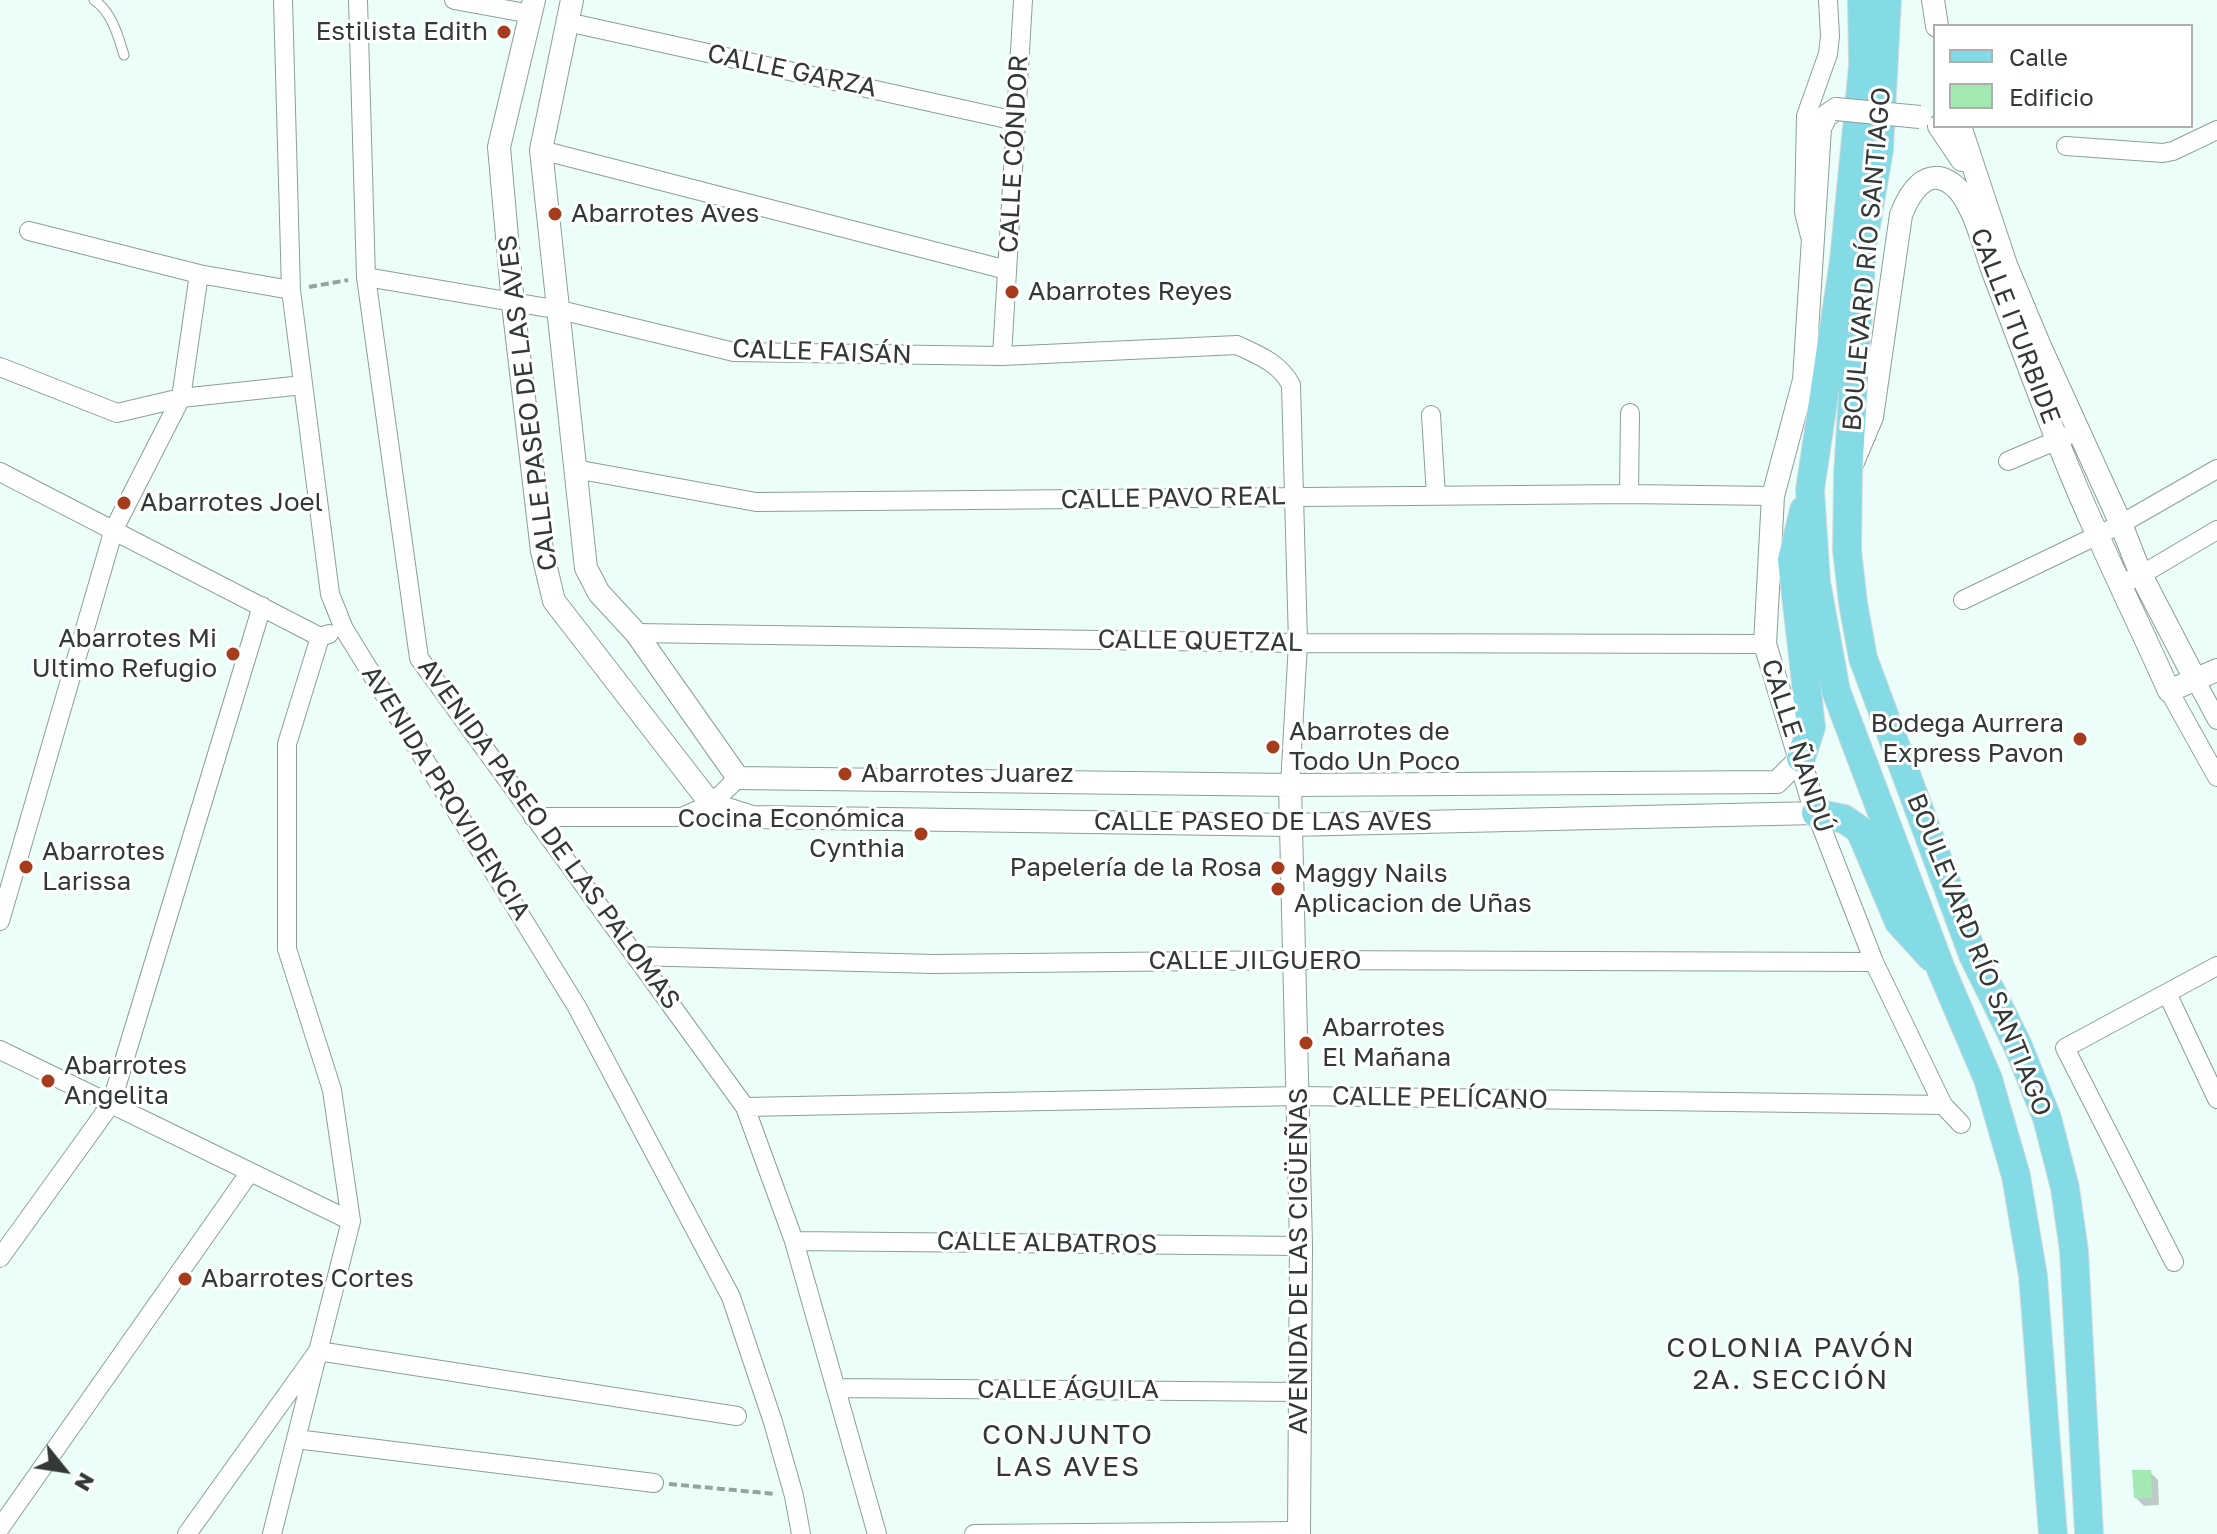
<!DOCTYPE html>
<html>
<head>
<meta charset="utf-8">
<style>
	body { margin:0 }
	#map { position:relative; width:2217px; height:1534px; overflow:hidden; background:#ecfefa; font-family:"Golos Text",sans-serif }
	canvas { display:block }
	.legend { position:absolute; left:1933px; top:24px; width:260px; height:104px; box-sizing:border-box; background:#fff; border:2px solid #adb0af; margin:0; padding:10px 14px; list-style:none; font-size:24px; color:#323937 }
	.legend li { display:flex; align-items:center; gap:16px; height:40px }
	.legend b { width:40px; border:2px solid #adb0af }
	.north { position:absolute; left:24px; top:1430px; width:80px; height:80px; -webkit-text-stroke:6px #fff; paint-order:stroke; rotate:120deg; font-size:22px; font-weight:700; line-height:32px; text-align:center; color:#323937 }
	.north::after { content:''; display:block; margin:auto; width:28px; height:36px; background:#323937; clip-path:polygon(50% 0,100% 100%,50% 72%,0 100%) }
</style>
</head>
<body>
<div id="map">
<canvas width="2217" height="1534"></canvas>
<ul class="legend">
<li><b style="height:10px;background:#85dbe5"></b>Calle</li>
<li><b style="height:22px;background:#a4e8b2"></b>Edificio</li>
</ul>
<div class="north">N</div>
</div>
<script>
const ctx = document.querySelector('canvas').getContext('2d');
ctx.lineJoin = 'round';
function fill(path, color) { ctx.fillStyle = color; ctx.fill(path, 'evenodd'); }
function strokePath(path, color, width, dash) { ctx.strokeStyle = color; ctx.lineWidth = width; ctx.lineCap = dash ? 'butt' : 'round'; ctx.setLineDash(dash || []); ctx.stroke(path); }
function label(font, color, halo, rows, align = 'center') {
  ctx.font = font + ' "Golos Text",sans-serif'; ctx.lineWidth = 6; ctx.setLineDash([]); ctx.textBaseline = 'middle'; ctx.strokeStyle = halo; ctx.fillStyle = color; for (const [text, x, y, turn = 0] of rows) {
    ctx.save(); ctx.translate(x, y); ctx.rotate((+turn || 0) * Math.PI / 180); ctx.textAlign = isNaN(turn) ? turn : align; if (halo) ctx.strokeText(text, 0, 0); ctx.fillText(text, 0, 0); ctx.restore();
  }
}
const shadow = new Path2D(`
	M2150,1472L2158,1480L2159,1505L2144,1506L2136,1498Z`);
const building = new Path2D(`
	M2132,1470H2151L2152,1498H2134Z`);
const path = new Path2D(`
	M309,287L348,280
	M669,1484L776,1494`);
const service = new Path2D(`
	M94,0C112,12 118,36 124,55`);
const minor = new Path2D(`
	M283,0L291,290L330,594L344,629L577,1007L731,1297L773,1422L794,1496L801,1534
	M358,0L366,277L419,658L745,1107L794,1241L877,1534
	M454,0L531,14
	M567,22L1016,121
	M2066,146L2163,153L2173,151L2217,130
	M541,150L1007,270
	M29,231L199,274L291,290
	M1810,236L1804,212L1806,116L1828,54L1830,36L1828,0
	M366,277L560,310L734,352L1002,356L1237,345C1258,355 1280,363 1291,385L1298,643L1290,785
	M1002,356L1023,0
	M0,367L117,413L181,398L303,385
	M1431,415L1436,496
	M2008,461L2067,436
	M575,469L756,502L1629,494L1773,496
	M0,472L320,637L329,634
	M1629,494L1630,413
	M2121,584L2141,575L2217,530
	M1963,600L2121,524L2217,469
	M636,633L1298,643L1765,644
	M2195,679L2217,720
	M2169,691L2217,777
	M1816,813L1874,962L1943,1105L1961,1124
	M533,817H682L711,804L738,778
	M0,921L114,529L181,398L199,274
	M635,956L933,964L1295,960L1874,962
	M2167,993L2217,1099
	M0,1050L351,1221
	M745,1107L1299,1096L1943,1105
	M794,1241L1301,1246
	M0,1258L111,1104L262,606
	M2174,1262L2065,1048L2217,966
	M836,1388L1300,1392
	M296,1439L654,1483
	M0,1528L250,1172
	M187,1534L318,1351L737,1416
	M272,1534L351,1221L332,1090L287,949V744L320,637
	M974,1534L1299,1531`);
const tertiary = new Path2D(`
	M534,0L499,147L513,304L542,551L554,601L711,804L752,817L1290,825L1816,813L1765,644L1773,496L1804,380L1820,128L1826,116L1836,109
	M572,0L541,150L586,568L599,593L636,633L738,778L1290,785L1777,782L1801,758
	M1933,0L1937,26
	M1939,126L1962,160
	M1960,126L2006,265L2039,344L2121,524L2141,575L2195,679
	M1853,462L1872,417L1901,215C1909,194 1926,165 1952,184C1973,198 1985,252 1995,277C2028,363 2059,452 2098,536C2121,588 2146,639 2169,691L2217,670
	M1290,785L1301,1246L1299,1534`);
const primary = new Path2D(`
	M1862,0L1863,66L1844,260L1810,490L1816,582L1836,691L1941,969L1988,1079L2016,1176L2033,1276L2053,1534
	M1887,0L1879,150L1862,248L1848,474L1847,550L1853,603L1863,658L1973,955L2018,1046L2047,1118L2065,1188L2074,1251L2089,1534
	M1801,758L1811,727L1792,560L1804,510
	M1816,813L1844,819L1860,830L1899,922L1931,957`);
const tertiaryBridge = new Path2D(`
	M1836,109L1920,117`);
const markers = [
	[504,32,8,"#a43c1d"],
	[555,214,8,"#a43c1d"],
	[1012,292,8,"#a43c1d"],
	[124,503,8,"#a43c1d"],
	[233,654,8,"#a43c1d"],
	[2080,739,8,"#a43c1d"],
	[1273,747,8,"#a43c1d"],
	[845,774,8,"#a43c1d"],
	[921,834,8,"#a43c1d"],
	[26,867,8,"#a43c1d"],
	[1278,868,8,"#a43c1d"],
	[1278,889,8,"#a43c1d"],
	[1306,1043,8,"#a43c1d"],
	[48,1081,8,"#a43c1d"],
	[185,1279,8,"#a43c1d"]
];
const poiNames = [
	["Estilista Edith",488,32,"right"],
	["Abarrotes Aves",571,214],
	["Abarrotes Reyes",1028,292],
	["Abarrotes Joel",140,503],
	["Abarrotes Mi",217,639,"right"],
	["Ultimo Refugio",217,669,"right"],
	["Bodega Aurrera",2064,724,"right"],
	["Express Pavon",2064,754,"right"],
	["Abarrotes de",1289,732],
	["Todo Un Poco",1289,762],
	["Abarrotes Juarez",861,774],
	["Cocina Económica",905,819,"right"],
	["Cynthia",905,849,"right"],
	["Abarrotes",42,852],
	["Larissa",42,882],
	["Papelería de la Rosa",1262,868,"right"],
	["Maggy Nails",1294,874],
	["Aplicacion de Uñas",1294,904],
	["Abarrotes",1322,1028],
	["El Mañana",1322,1058],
	["Abarrotes",64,1066],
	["Angelita",64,1096],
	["Abarrotes Cortes",201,1279]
];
const streetNames = [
	["CALLE GARZA",792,71,12],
	["CALLE CÓNDOR",1014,154,-87],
	["BOULEVARD RÍO SANTIAGO",1867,259,-85],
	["CALLE ITURBIDE",2015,326,69],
	["CALLE FAISÁN",822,352,2],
	["CALLE PASEO DE LAS AVES",528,403,-97],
	["CALLE PAVO REAL",1173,498,-1],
	["CALLE QUETZAL",1200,641,1],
	["CALLE ÑANDÚ",1797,746,72],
	["AVENIDA PROVIDENCIA",446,793,58],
	["CALLE PASEO DE LAS AVES",1263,822],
	["AVENIDA PASEO DE LAS PALOMAS",549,834,54],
	["BOULEVARD RÍO SANTIAGO",1979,955,68],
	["CALLE JILGUERO",1255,961],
	["CALLE PELÍCANO",1440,1098,1],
	["CALLE ALBATROS",1047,1243,1],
	["AVENIDA DE LAS CIGÜEÑAS",1299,1261,-90],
	["CALLE ÁGUILA",1068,1390]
];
const neighbourhoodNames = [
	["COLONIA PAVÓN",1791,1348],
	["2A. SECCIÓN",1791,1380],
	["CONJUNTO",1068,1435],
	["LAS AVES",1068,1467]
];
fill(shadow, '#0003');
fill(building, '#a4e8b2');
strokePath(service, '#8d9e99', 11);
strokePath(minor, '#8d9e99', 20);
strokePath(tertiary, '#8d9e99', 24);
strokePath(primary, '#dadbdb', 30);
strokePath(path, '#95a29f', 4, [8, 4]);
strokePath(service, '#fff', 9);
strokePath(minor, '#fff', 18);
strokePath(tertiary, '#fff', 22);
strokePath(primary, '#85dbe5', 28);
strokePath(tertiaryBridge, '#8d9e99', 24, []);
strokePath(tertiaryBridge, '#fff', 22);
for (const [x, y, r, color] of markers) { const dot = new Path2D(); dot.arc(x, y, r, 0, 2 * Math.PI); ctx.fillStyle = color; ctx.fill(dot); strokePath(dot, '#fff', 3); }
label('26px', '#323937', '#fff', poiNames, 'left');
label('26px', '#323937', '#fff', streetNames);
ctx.letterSpacing = '2px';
label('28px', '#323937', '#fff', neighbourhoodNames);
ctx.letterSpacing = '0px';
</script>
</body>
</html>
